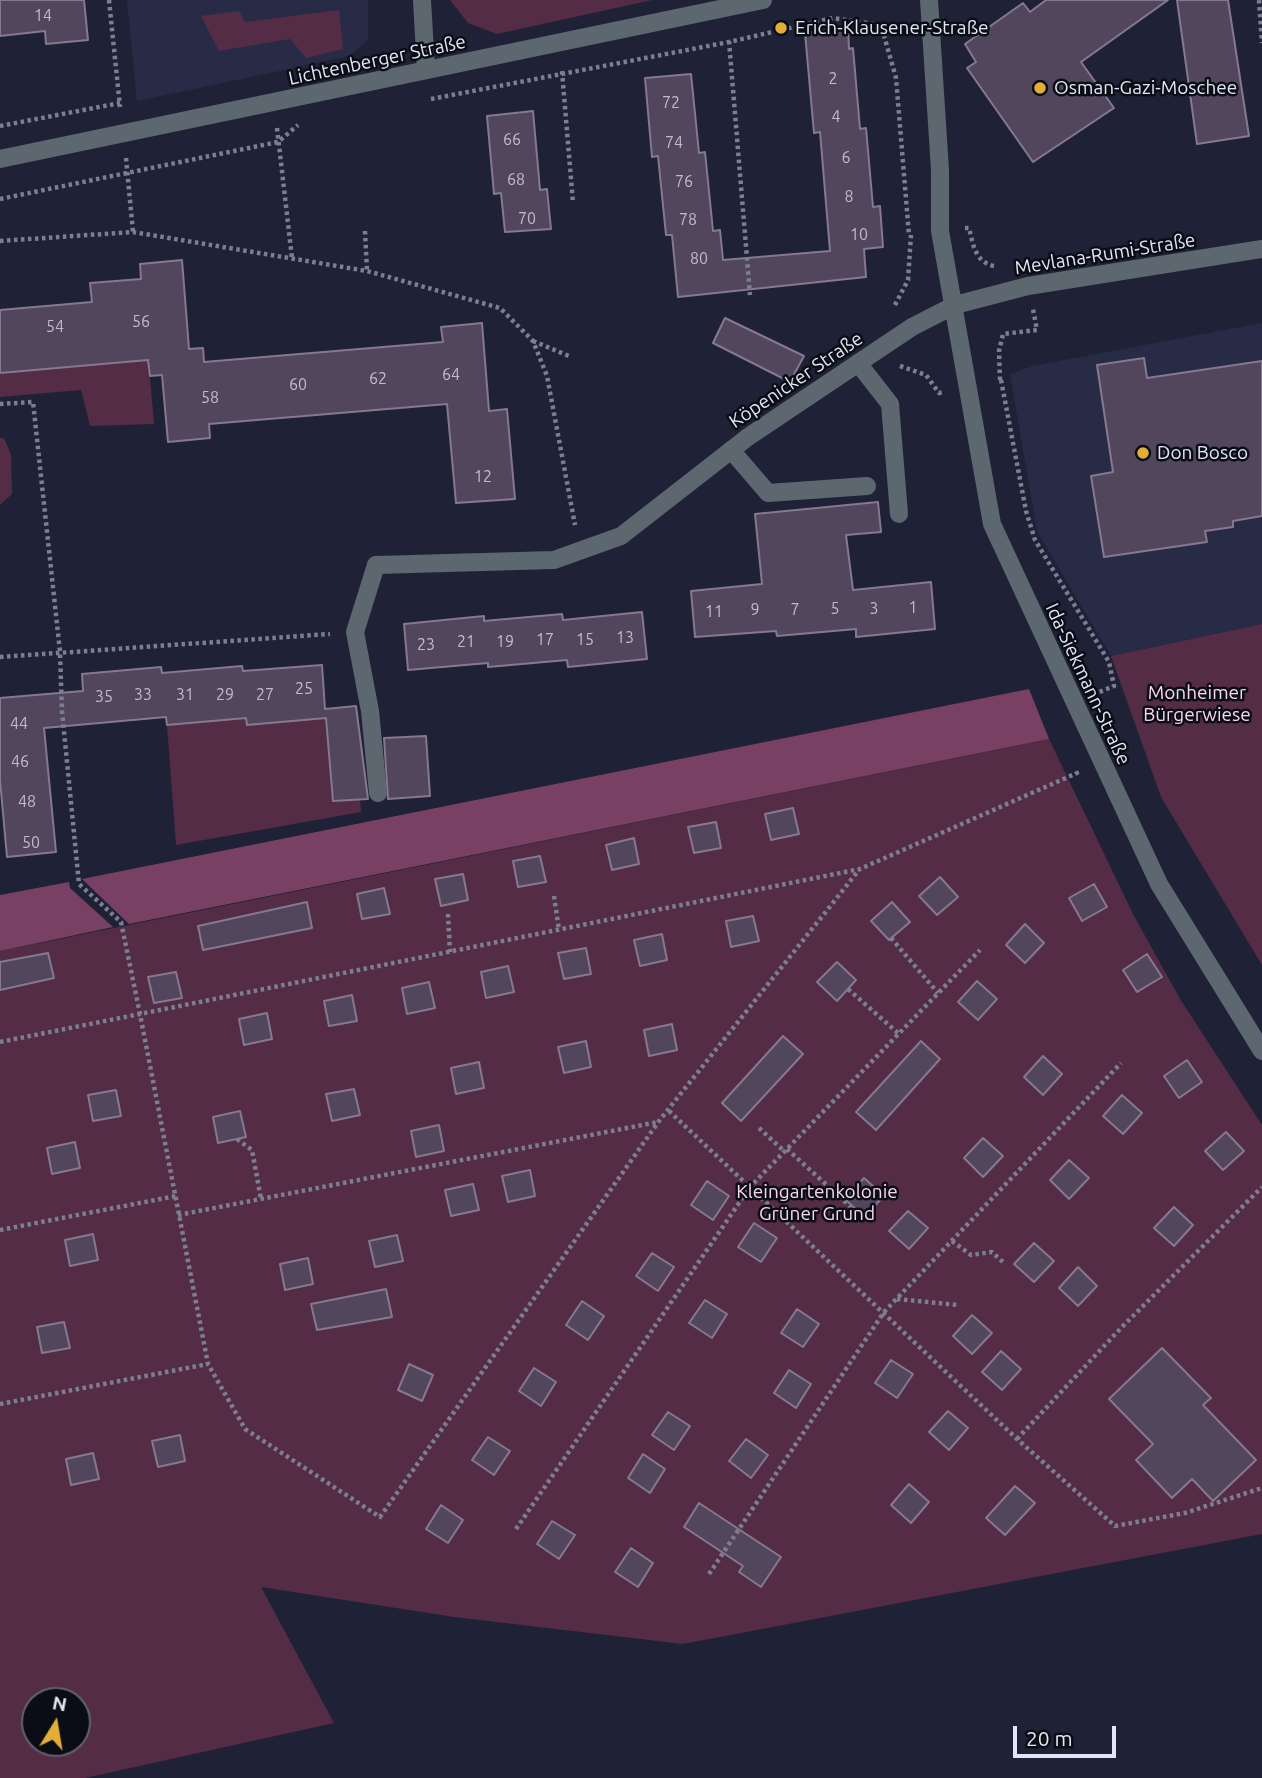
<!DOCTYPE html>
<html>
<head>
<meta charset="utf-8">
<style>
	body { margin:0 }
	#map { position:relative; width:1262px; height:1778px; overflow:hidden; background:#1f2237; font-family:Ubuntu,sans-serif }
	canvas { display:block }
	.north { position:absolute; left:21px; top:1687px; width:70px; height:70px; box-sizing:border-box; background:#0b0d16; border:2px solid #61636e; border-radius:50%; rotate:11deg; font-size:19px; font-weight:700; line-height:28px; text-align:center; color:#e2e5f3 }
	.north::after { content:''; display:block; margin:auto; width:24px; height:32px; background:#e3ae35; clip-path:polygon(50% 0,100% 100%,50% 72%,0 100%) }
	.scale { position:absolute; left:1013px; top:1726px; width:103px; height:32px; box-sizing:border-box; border:4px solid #e2e5f3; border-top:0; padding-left:9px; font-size:21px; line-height:24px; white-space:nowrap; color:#e2e5f3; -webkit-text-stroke:5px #0b0d16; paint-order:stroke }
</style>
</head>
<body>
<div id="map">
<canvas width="1262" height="1778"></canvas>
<div class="north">N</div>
<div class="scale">20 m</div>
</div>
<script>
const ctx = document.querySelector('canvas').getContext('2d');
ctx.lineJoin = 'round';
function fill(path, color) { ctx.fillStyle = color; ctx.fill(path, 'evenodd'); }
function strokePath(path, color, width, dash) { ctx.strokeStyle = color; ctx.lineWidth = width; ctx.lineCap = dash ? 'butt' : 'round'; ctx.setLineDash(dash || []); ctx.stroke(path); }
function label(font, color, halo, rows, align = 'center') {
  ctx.font = font + ' Ubuntu,sans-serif'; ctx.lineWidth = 5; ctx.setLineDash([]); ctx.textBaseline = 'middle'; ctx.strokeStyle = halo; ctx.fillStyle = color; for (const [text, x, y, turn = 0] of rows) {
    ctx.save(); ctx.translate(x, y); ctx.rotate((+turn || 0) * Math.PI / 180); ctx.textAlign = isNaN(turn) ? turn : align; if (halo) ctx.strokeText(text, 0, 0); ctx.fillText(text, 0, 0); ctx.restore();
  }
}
const built = new Path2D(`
	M127,0H368V40L350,56L137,101Z
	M1262,323V624L1111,656L1037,531L1010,374L1033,366Z`);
const green = new Path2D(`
	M450,0H652L497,34L468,23Z
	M339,10L343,49L306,58L290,39L219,51L201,16L239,11L245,22Z
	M147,342L154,424L90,426L81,390L0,397V373L99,364Z
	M0,438H4L11,455L12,494L0,505Z
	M1262,624V965L1161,797L1111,656Z
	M246,718H326L333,800L360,799L361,812L176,845L167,725Z
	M1049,739L1133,914L1180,999L1262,1125V1534L683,1644L454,1617L261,1587L334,1723L85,1778H0V951ZM35,1701H77V1743H35Z`);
const forest = new Path2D(`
	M1029,689L1049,739L129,924L82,879Z
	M69,882L70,888L113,927L0,951V895Z`);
const building = new Path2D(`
	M0,0H84L88,40L46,44L45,31L0,36Z
	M1046,0H1168L1081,62L1114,108L1033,162L967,68L976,62L965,44L1023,3L1030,12Z
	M1177,0H1228L1249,136L1197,144Z
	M848,29L849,49L853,48L860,129L866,128L873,207L880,206L883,247L864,249L866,277L678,297L672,235H666L658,156L652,157L645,78L691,74L699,153L705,152L713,231L720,230L723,260L830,251L820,132L814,133L805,33Z
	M533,111L540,190L547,189L551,229L505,232L501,193L494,194L487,116Z
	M182,260L189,349L203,348L204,362L443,342L441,327L482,323L489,411L507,409L515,499L456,503L447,404L209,424L210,438L168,442L162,375L150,376L148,360L0,373V310L92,302L90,283L141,279L140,264Z
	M725,318L804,356L790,382L713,343Z
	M1144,358L1147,378L1262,361V516L1233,521V527L1205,531L1207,542L1104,557L1091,476L1113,472L1097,365Z
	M878,502L881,532L846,535L853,590L931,582L935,629L856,637V629L777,636L776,631L695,637L691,591L762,584L755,514Z
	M642,612L647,659L568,667L567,660L488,667V663L408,670L404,624L484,616V621L562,614L563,620Z
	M322,665L325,709L356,706L368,799L333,801L326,718L247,725L246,718L167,725L166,717L44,728L56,852L7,857L0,780V698L83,691L82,674L161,667L162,673L242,666L243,671Z
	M426,736L430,796L388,799L384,738Z
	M793,808L799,834L771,840L765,814Z
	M716,822L721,848L694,853L688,827Z
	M634,838L639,864L612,870L606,845Z
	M540,856L546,882L518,887L513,861Z
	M463,874L468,900L441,906L435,879Z
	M940,877L958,897L937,915L919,896Z
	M1094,884L1107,907L1082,921L1069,898Z
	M384,888L390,914L362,919L357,894Z
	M307,902L312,928L203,950L198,926Z
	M892,902L910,922L889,940L871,921Z
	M753,916L759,941L731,947L726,921Z
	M1025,924L1044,943L1025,963L1006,945Z
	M662,934L667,960L640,966L634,940Z
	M586,948L591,974L564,979L558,953Z
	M48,953L54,978L0,990V962Z
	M1147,954L1162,977L1137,992L1123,970Z
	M837,962L856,980L837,1001L817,982Z
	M508,966L514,992L486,998L481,972Z
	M176,972L182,998L154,1003L148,977Z
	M977,981L997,999L978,1020L958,1002Z
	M429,982L435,1008L407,1014L402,988Z
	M352,995L357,1021L329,1026L324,1001Z
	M267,1013L272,1039L244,1045L239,1019Z
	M672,1024L677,1050L649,1056L644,1030Z
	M783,1036L803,1054L741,1121L722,1103Z
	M586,1041L591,1067L564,1073L558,1047Z
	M921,1041L940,1059L876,1130L856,1112Z
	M1043,1056L1062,1074L1043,1095L1024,1077Z
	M1187,1060L1202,1082L1179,1098L1164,1076Z
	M479,1062L484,1088L456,1094L451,1068Z
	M354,1089L360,1115L332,1121L326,1094Z
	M116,1090L121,1116L93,1121L88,1095Z
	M1122,1095L1142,1113L1123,1134L1103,1116Z
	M240,1111L246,1137L218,1143L213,1117Z
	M439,1125L444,1151L416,1157L411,1131Z
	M1226,1132L1244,1151L1223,1170L1205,1151Z
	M983,1138L1003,1156L983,1177L964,1158Z
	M75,1142L80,1168L52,1174L47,1148Z
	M1069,1160L1089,1178L1069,1199L1050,1180Z
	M530,1170L535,1196L508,1202L502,1176Z
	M864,1178L884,1196L864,1217L845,1199Z
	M707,1181L729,1196L713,1220L691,1205Z
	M473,1184L479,1210L451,1216L445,1190Z
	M1174,1207L1193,1225L1174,1246L1154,1228Z
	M908,1211L928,1228L909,1249L889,1231Z
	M754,1223L777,1238L761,1262L738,1247Z
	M93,1234L98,1260L70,1266L65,1240Z
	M397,1235L403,1261L375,1267L369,1241Z
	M1034,1243L1054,1261L1034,1282L1014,1264Z
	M652,1253L674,1267L658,1291L636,1276Z
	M308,1258L313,1284L285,1290L280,1264Z
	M1078,1267L1097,1286L1078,1306L1059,1288Z
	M386,1289L392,1317L317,1330L311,1304Z
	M705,1300L727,1314L712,1338L689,1323Z
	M582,1301L604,1316L588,1340L566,1325Z
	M797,1309L819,1324L803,1347L781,1333Z
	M972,1315L992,1333L972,1354L953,1336Z
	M64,1322L70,1348L42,1353L37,1327Z
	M1162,1348L1211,1398L1203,1405L1256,1460L1213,1501L1192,1479L1172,1498L1136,1460L1153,1444L1109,1399Z
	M1001,1351L1021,1369L1002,1390L982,1372Z
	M891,1360L913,1374L897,1398L875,1383Z
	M409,1364L433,1375L422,1401L398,1390Z
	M534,1368L556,1382L541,1406L519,1391Z
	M789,1370L811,1384L796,1408L774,1393Z
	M948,1411L968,1428L949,1450L929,1432Z
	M668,1412L690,1426L674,1450L652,1435Z
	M180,1435L185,1461L158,1467L152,1441Z
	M488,1437L510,1451L494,1475L472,1460Z
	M746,1439L768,1455L751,1478L729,1461Z
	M93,1453L99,1479L71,1485L66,1459Z
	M643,1454L665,1469L650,1493L628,1478Z
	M909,1484L929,1502L911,1523L891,1505Z
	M1015,1486L1035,1503L1005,1535L986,1518Z
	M699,1503L781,1557L761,1587L739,1572L743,1566L684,1527Z
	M441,1505L463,1520L448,1543L426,1529Z
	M552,1521L575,1535L559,1559L537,1544Z
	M631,1548L653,1563L638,1587L615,1572Z`);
const path = new Path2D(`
	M109,0L120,107
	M1259,0L1262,43
	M729,41L750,295
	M562,71L573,203
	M431,99L729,42L833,18L881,25L896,78L909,235
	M0,126L120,103
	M277,128L292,258
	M126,158L133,232
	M0,199L278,142L298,125
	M965,228H969C973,244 975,262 994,266
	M365,231L367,271
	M0,241L133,232L367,271L500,308L533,341L547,376L575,525
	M895,305L908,280L911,235
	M533,341L569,356
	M900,366L926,375L939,393L943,392
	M1000,380L999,351L1003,334L1037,330L1033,309
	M1001,380L1026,511L1035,540L1109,662L1114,686L1097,693
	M0,404L33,402L60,652L62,711L79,884L121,922L140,1014L860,869L1077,773L1075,770
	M0,657L330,634
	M554,896L559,930
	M448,914L450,952
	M891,938L938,993
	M848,989L899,1034
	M0,1042L140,1014L208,1364L245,1429L380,1517L659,1121L859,870
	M669,1111L1017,1439L1115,1526L1185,1513L1262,1488
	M759,1128L785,1152
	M237,1139L252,1150L261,1199
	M787,1149L852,1208
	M178,1215L658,1122
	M0,1230L176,1196
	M952,1241L971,1255L992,1252L1004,1263
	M897,1299L958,1305
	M0,1404L208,1364
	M1017,1439L1121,1328L1262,1187
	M516,1529L750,1187L980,950
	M709,1574L884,1312L1121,1063`);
const service = new Path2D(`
	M858,363L890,404L899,514
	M731,450L768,493L867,486
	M376,565L355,632L370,711L378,793`);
const minor = new Path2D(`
	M422,0L426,70
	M929,0L940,170V231L992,524L1159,884L1262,1051
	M0,159L763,0
	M376,565L554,560L621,536L748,437L912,327L955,305L1028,286L1262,249`);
const markers = [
	[781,28,7,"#e3ae35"],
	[1040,88,7,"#e3ae35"],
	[1143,453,7,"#e3ae35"]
];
const numberNames = [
	["14",43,16],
	["2",833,79],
	["72",671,103],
	["4",836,117],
	["66",512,140],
	["74",674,143],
	["6",846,158],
	["68",516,180],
	["76",684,182],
	["8",849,197],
	["70",527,219],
	["78",688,220],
	["10",859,235],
	["80",699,259],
	["56",141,322],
	["54",55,327],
	["64",451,375],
	["62",378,379],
	["60",298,385],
	["58",210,398],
	["12",483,477],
	["1",913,608],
	["5",835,609],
	["3",874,609],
	["9",755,610],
	["7",795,610],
	["11",714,612],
	["13",625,638],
	["17",545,640],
	["15",585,640],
	["21",466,642],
	["19",505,642],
	["23",426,645],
	["25",304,689],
	["33",143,695],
	["31",185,695],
	["29",225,695],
	["27",265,695],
	["35",104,697],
	["44",19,724],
	["46",20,762],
	["48",27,802],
	["50",31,843]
];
const poiNames = [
	["Erich-Klausener-Straße",795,28],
	["Osman-Gazi-Moschee",1054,88],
	["Don Bosco",1157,453]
];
const streetNames = [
	["Lichtenberger Straße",377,60,-12],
	["Mevlana-Rumi-Straße",1105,254,-9],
	["Köpenicker Straße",796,380,-34],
	["Ida-Siekmann-Straße",1088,684,65]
];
const parkNames = [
	["Monheimer",1197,693],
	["Bürgerwiese",1197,715],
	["Kleingartenkolonie",817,1192],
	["Grüner Grund",817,1214]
];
fill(built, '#282b46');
fill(green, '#542c45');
fill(forest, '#784163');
fill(building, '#52465c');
strokePath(building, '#85788f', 2);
strokePath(path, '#7c7f91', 4.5, [3.5, 3.5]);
strokePath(service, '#5d676f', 18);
strokePath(minor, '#5d676f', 18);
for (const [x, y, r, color] of markers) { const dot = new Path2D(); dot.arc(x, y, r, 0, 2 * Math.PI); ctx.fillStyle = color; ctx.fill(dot); strokePath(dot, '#0b0d16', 2.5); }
label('16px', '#bebdcd', null, numberNames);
label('19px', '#e2e5f3', '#0b0d16', poiNames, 'left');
label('19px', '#e2e5f3', '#0b0d16', streetNames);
label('19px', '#fad6eb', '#0b0d16', parkNames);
</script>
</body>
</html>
